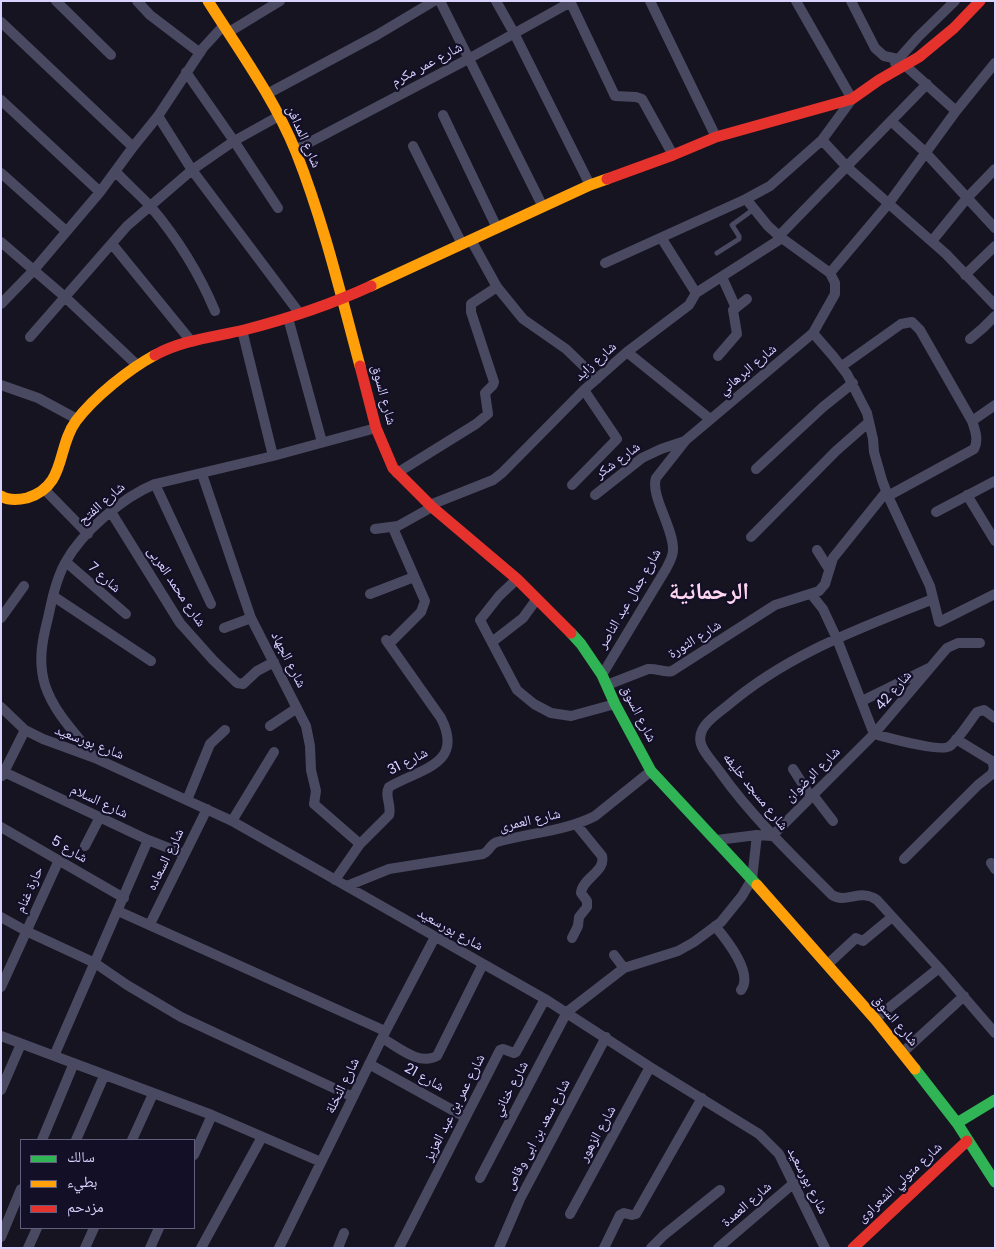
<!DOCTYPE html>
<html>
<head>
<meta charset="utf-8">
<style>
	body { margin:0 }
	#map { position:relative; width:996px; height:1249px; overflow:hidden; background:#161421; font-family:Poppins,"Noto Naskh Arabic",sans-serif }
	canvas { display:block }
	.frame { position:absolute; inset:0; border:2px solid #d9d4ff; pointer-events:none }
	.legend { position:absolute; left:20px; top:1139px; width:175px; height:90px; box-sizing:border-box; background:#130f26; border:1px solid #625e7d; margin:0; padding:6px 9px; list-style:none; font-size:15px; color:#d9d4ff }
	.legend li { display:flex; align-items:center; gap:10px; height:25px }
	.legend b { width:25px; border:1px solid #625e7d }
</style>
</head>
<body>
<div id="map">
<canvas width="996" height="1249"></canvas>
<div class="frame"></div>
<ul class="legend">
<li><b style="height:6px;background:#30b455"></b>سالك</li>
<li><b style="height:6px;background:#ff9f0a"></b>بطيء</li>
<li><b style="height:6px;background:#e5322d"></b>مزدحم</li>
</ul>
</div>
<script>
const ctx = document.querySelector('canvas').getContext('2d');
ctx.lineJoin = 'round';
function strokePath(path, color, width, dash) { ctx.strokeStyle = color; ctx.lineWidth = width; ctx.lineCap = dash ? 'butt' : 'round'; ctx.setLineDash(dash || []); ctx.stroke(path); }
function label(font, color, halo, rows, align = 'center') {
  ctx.font = font + ' Poppins,"Noto Naskh Arabic",sans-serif'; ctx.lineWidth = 4.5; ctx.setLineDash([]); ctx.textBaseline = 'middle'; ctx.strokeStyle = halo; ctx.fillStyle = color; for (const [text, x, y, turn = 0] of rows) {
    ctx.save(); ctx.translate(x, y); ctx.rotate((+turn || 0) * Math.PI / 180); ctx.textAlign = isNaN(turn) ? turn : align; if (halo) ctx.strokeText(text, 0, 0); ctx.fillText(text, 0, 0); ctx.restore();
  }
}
const lane = new Path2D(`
	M717,253L739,239V236L732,225L754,209`);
const street = new Path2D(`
	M56,1L111,55
	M137,1L150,15L200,53
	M440,1L543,207
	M496,1L514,33L590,185
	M570,1L615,96L636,97L642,99L673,155
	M650,1L716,137
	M851,1L875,48L884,56L898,59L956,111
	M1,22L133,147
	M229,32L280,1
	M895,63L918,37L955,1
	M186,72L234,141L278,208
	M267,94L377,35L434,1
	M1,100L100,192
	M443,115L497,228
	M158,116L192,170L300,314
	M891,121L925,152L995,228
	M822,140L847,167L946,254L995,305
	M413,146L462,244
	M295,150L470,58L571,2
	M116,172C127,184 140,195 151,207C178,239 199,273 215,311
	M1,173L66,231
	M779,236L927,84
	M662,239L696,293
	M471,240L497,287L523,319L566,349L597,379
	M932,241L967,198L995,169
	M1,242L65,297L137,365
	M112,244L191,341
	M605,263L746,199
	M830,273L889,203L956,111L995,63
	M965,275L995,246
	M722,277L736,308
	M1,304L33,271L100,192L133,147L158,116L203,48L224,25
	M288,318L322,442
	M242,330L273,456
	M813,333L833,356L847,374L867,413L873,439L874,452L882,480L888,496L930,586L939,622L995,594
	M30,337L127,226L192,170L234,141L279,116
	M970,339L983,328L995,316
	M627,352L710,419
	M718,356L737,334L733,310L747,299
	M842,366L901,324L912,322L920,330L972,421
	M1,385L38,398L77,419
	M756,469L823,407L853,383
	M397,473L476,424L488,414L485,393L493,385L494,382L471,312V304L497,287
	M202,474L251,618L306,726L310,746L311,770L316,791L314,804L360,844
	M155,484L211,604
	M572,485L617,439L584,390
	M44,489L88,534
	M595,495L642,458L661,449L685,441
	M967,495L995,541
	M888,496L974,449C979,440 975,430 972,421L995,405
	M430,505L493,480L502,473L584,390L627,352L689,305L696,293L782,238
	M111,512L180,623L213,660L237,683L243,684L257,671L274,662
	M936,512L995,481
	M375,529L398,526L432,507
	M751,537L836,451L869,422
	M817,550L829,569
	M66,562L126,614
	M517,579L499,596L480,620L517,690L534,704L551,713L571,716L615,704
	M370,594L414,577
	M811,594L823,609L837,639L874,734
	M53,596L151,661
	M933,599C859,629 789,653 727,706C715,716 696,727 701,744C704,754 715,764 720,772C753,818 793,856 832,895C846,904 861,888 877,900L939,968L995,1033
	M1,618L24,586
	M224,628L251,618
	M492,642L523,618L536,600
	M389,644L421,612L425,601L393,528
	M602,675L666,569C669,563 673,557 673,550C674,529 650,495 656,478L686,440L813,333L835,294V283L830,273L779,236L768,226L746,199L770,186L822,140L852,99L796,1
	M607,685L648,669C657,668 663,673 672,671L775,605L819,591L825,584L833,558L886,492
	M862,701L929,668
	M1,707L25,730L43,739L95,758L232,821L545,999L650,1067L759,1134L779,1154L825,1248
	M270,726L297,708
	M874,734C886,737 942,753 950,746C958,740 970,721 977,712L984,710L995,718
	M95,758C77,735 54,713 45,685C38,662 42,641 48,618C52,599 56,580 65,563C82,532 123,497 155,484L273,456L376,428
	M793,769L811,797
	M4,772L148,840L184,854
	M2,776L25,730
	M813,795L833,821
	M187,800L210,744L225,730
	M232,821L274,752
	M1,827L124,898
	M717,840L757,835L772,836L874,734L947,648L958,643H980
	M85,846L100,817
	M904,859L978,785L992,774L994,768L992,761L956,739
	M991,863L995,869
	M335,880L360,844L389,815C392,805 384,796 389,787C419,769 465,765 441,718L386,640
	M347,886L389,869L483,854C490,851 490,844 497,842C529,833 566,831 595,816L651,771
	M118,911L385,1031
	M1,917L26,931L95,963L127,985L181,1017L353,1097
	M150,924L207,809
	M715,926C726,939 754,974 741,990
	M572,938L578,926L579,917L587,907V901L581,893C582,878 606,872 602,856L576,824
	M614,955L624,968
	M828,964L856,938L863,941L892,917
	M1,987L59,860
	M875,1019L939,968
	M1,1036L212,1115L321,1162
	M382,1038C398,1047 419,1066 437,1056L483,964
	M903,1052L964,996
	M54,1056L148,840
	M369,1064L465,1117
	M1,1090L21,1044
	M42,1140L74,1063
	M76,1140L104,1076
	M132,1140L153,1094
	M194,1155L212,1115
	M480,1178L567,1012L624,968L678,951L694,942L721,922L742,896L752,879L757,835
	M570,1214L650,1067
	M1,1237L21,1189
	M28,1248L37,1228
	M85,1248L94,1228
	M150,1248L159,1228
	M201,1248L262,1137
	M279,1248L382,1038L435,937
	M338,1248L344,1233
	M399,1248L500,1050L503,1049L514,1053L516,1052L545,999
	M499,1248L520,1199L606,1037
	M604,1248L620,1215L624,1213L632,1215L636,1214L702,1098
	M651,1248L664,1235L720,1190
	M718,1248L794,1183`);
const fast = new Path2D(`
	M571,633L581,644L602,675L615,704L651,771L757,885
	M915,1069L957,1123L995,1182
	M957,1123L995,1100`);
const slow = new Path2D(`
	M208,1C239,50 274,98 296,152C323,220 341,295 360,366
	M371,286L590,185L607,179
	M1,496C9,501 18,500 27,498C67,486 56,448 76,421C94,397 129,369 155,355
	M757,885L875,1019L915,1069`);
const jam = new Path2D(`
	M607,179L673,155L716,137L852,99L879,80L919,57L954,28L980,1
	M155,355C182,340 214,337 244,330C287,319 330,305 371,286
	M360,366L376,428L393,468L432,507L517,579L571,633
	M853,1248L967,1141`);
const streetNames = [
	["شارع عمر مكرم",427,65,-28],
	["شارع المدافن",303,137,66],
	["شارع زايد",596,362,-42],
	["شارع البرهاني",748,370,-40],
	["شارع السوق",383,395,75],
	["شارع شكر",618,461,-36],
	["شارع الفتح",102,504,-41],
	["شارع 7",104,578,41],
	["شارع محمد العربى",176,587,56],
	["شارع جمال عبد الناصر",630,599,-60],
	["شارع الثورة",695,640,-32],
	["شارع الجهاد",288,660,63],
	["شارع 42",894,691,-49],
	["شارع السوق",638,714,63],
	["شارع بورسعيد",89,743,21],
	["شارع 31",408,762,-27],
	["شارع الرضوان",813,775,-45],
	["شارع مسجد خليفه",755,792,51],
	["شارع السلام",99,802,25],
	["شارع العمرى",530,821,-13],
	["شارع 5",69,850,30],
	["شارع السعاده",166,860,-64],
	["حارة غنام",30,890,-66],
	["شارع بورسعيد",450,930,29],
	["شارع السوق",895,1021,50],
	["شارع 21",424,1078,29],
	["شارع النخلة",343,1086,-64],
	["شارع خناني",511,1089,-62],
	["شارع عمر بن عبد العزيز",455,1108,-63],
	["شارع الزهور",598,1134,-61],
	["شارع سعد بن ابى وقاص",538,1135,-62],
	["شارع بورسعيد",807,1181,63],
	["شارع متولي الشعراوى",900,1183,-43],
	["شارع العمدة",747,1205,-41]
];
const townNames = [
	["الرحمانية",709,593]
];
strokePath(lane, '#4a4962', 5);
strokePath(street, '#4a4962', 10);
strokePath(fast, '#30b455', 11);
strokePath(slow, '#ff9f0a', 11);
strokePath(jam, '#e5322d', 11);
label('14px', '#d9d4ff', '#130f26', streetNames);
label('bold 24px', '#ffd6f0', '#130f26', townNames);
</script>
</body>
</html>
